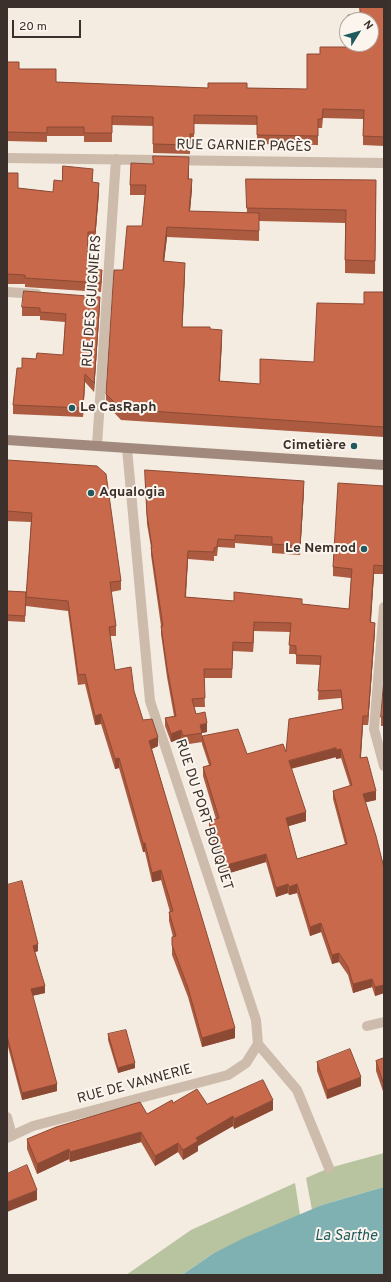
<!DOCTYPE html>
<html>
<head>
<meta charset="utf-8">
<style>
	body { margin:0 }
	#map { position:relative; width:391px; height:1282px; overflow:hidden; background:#f4ebe1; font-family:Overpass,sans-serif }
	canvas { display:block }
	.frame { position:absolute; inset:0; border:8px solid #3b302b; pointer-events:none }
	.north { position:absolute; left:339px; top:12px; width:40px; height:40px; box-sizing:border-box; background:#fbf5ee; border:1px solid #aea6a0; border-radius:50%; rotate:53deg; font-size:11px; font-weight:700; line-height:16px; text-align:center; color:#3b302b }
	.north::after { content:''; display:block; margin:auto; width:14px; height:18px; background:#1f5a5e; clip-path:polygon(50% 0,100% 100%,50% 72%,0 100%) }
	.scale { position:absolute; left:12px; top:20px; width:69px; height:18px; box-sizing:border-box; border:2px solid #3b302b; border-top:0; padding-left:5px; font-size:12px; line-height:14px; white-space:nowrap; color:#3b302b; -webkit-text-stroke:3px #fbf5ee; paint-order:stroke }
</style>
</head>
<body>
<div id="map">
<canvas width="391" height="1282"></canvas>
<div class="frame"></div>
<div class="north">N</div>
<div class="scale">20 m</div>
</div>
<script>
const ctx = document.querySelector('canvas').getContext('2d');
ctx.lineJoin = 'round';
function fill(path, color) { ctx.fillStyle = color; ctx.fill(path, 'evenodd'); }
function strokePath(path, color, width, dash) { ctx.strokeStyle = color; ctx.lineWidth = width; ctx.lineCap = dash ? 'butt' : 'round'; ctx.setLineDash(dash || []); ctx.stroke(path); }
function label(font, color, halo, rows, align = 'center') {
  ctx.font = font + ' Overpass,sans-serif'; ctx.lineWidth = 4; ctx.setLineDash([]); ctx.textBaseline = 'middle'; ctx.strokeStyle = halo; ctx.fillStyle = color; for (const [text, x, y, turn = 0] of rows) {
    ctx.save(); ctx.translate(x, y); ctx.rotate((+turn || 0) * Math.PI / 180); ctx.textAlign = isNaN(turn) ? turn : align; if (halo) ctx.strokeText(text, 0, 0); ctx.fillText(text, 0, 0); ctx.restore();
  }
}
const green = new Path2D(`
	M384,1153V1187L322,1205L312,1210L306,1178L329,1168Z
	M295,1183L300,1215L214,1253L182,1275H126L191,1230Z`);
const water = new Path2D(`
	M384,1187V1275H182L214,1253L244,1238L322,1205Z`);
const lane = new Path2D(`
	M7,292L37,294`);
const street = new Path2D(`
	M7,158L384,163
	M97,445L116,159
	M127,448L150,701L256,1020L258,1044L297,1090L329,1168
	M384,607L374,729L384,766
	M367,1026L384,1022
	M7,1117L12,1136
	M7,1138L33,1126L228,1075L246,1063L258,1044`);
const secondary = new Path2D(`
	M7,440L384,465`);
const wall = new Path2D(`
	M384,7V146L363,145V119L323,118L322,128H318V145L257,144V125L194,124V143H190V154L153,153V126L112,125V142H84V136H47V142L7,141V62L19,69L56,82L208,88H247L307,89L320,54L349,47L360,15Z
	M189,167V179L192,189L190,211L247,213L246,179L376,180L375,274L345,273V223L259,221V241L167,237L164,261L185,273L182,327L210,329L222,340L220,381L260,384L314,362L364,304L384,292V437L121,420L106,404V394L123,270L142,226L145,195H130V185Z
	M7,173L18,188L53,192L62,181L93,178L92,182L99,192L95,241H88L87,269L102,279L101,292L25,287V284H7Z
	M100,305L94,392L85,382L83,417L13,414V405L22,368L36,359L63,355L65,322L40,320V316H22V307Z
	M7,460L121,581V590L111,592L116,626V636H110L115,670L134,691L143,720L158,746L152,749L235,1038L202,1047L188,997L172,955V937H173L169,921V912H170L161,880L152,882L145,852H143L119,768L115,769L101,724L95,725L85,684L78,685L68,611L26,606V597L31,522L7,521Z
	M145,470L304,490L300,555L272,553V546L235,543V548L218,547L217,556H214V561L188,559L186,597L234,601L302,604L349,609L351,578L333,576V567L384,486V574H374L371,622L375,631L368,725H363L361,758L376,800L365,802L384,868V993L375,996L372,987L353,993L348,975L339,962L332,964L321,932L310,936L297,893L289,895L288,893L276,897L266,862L223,875L209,830V821L216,819L203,776V767L209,765L202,744V736L247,754L286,752L342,709L341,698L318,700L320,665L296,664V654H289L290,632L254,631L253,652L233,651L232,678H204L205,707H194L196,714L207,732L202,733V742L183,745L181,739L171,742L165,726V718L174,716L167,677L161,634V626L151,555V547L147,524ZM336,757V759L341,758L350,786L333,791V799L345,844L297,859L288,826L306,821L291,769Z
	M7,591L26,592L25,622L7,621Z
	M384,678V726H381V717Z
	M7,885L38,951L35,952L45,993L32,996L57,1091L22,1100L7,1043Z
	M108,1034L135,1068L118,1073L108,1040Z
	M384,1058V1094L376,1071V1061Z
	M317,1062L361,1086L327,1099L317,1071Z
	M173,1103L207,1104L273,1110L234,1129L233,1126L198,1146V1151L183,1160L178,1152L155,1166L141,1142L70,1162L69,1159L37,1174L27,1149V1139L147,1114Z`);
const shadedWall = new Path2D(`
	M192,179V189L189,221V211Z
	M99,183V192L95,241V232Z
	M167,227V237L163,271V261Z
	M185,263V273L182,337V327Z
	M100,297V305L94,392V383Z
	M222,330V340L219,391V381Z
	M85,374V382L83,417V408Z
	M304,481V490L300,555V546Z
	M188,551V559L185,605V597Z
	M374,565V574L370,631V622Z
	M254,622V631L253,652V643Z
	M375,623V631L368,725V716Z
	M101,714V724L95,725V716Z
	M363,716V725L360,767V758Z
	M207,723V732L202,733L200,725Z
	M181,730V739L171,742V734Z
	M158,737V746L149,750V741Z
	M336,748V757L289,769V761Z
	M341,749V758L336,759V750Z
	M119,758V768L115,769V759Z
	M376,791V800L363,803V794Z
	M306,812V821L286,827V818Z
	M143,843H145V852H143Z
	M266,854V862L223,875V866Z
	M161,870V880L152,882V873Z
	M288,884V893L276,897V888Z
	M297,884V893L289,895V887Z
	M321,923V932L310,936V927Z
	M38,944V951L33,953V946Z
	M339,953V962L332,964V955Z
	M372,979V987L353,993V984Z
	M384,985V993L375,996V987Z
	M45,986V993L31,996V989Z
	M235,1028V1038L202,1047V1038Z
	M135,1063V1068L118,1073V1068Z
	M361,1077V1086L327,1099V1090Z
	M57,1084V1091L22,1100V1093Z
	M273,1100V1110L234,1129V1119Z
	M233,1116V1126L198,1146V1151L183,1160V1150L196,1138Z
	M141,1132V1142L70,1162V1152Z
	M178,1143V1152L155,1166V1156Z
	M69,1149V1159L37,1174V1164Z
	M37,1190V1200L7,1212V1202Z`);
const building = new Path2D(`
	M360,7H384V137L363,136L364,110L323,109L322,119H318V136L257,135V116L194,115V134H190V145L153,144V117L112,116V133H84V127H47V133L7,132V62H19V69H56V82L208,88V83H247V88L307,89V54H320V47H349V44H371V20H348V15H360Z
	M153,156L189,157L188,179H192L189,211L259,213V231L167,227L163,261L185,263L182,327H210V329L222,330L219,381L260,384V359L314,362L317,303L364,304V292H384V427L121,409L106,394L114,270H123L127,226H142L146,185H130L131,163L153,164Z
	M63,166L93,169L92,182L99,183L95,232H88L87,269L102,270L101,283L25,278V275L7,274V173H18V188L53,192L54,180L62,181Z
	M246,179L376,180L375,261L345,260L346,210L247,208Z
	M24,291L100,297L94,383L85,374L83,408L13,405L17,368H22V358L36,359L37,353L63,355L66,314L40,312V308L22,307Z
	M7,460L97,466L106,474L121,581L110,582L116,626L109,627L115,670L131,667L134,691L143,720L152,719L158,737L149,741L235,1028L202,1038L188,988L172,945V937L176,936L169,912L173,911L161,870L152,873L145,843H143L119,758L115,759L101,714L95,716L85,674L78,675L68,601L26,597L32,513L7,511Z
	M145,470L304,481L300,546L272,544V537L235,535V540L218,539L217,547L214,548V552L188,551L185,597L234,601V592L302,599V604L349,609L352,569L333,567L338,483L384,486V566L374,565L370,622L375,623L368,716H363L360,758L367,757L376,791L363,794L376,836L384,868V985L375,987L372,979L353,984L348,967L339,953L332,955L321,923L310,927L297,884L289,887L288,884L276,888L266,854L223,866L209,821L219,818L203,767L211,765L202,736L238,729L247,754L283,744L286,752L289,719L343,709L341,690L318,691L321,656L296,655V646L289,645L291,623L254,622L253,643L233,642L232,669H204L205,698L192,699L196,714L205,712L207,723L200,725L202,733L183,736L181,730L171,734L165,718L176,716L167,668L161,626H163L151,547H152L147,515ZM336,748V750L341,749L352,785L333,791L347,844L297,859L286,818L306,812L289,761Z
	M7,591L26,592L25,616L7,615Z
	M384,678V717H381Z
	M22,881L38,944L33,946L45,986L31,989L57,1084L22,1093L7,1036V885Z
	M126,1030L135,1063L118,1068L108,1034Z
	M350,1049L361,1077L327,1090L317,1062Z
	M384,1058V1085L376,1061Z
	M263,1080L273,1100L234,1119L233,1116L196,1138L198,1141L183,1150L178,1143L155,1156L141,1132L70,1152L69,1149L37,1164L27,1139L56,1127L140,1102L147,1114L172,1100L173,1103L197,1089L207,1104Z
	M27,1165L37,1190L7,1202V1174Z`);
const markers = [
	[72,408,4,"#1f5a5e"],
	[354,446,4,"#1f5a5e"],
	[91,493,4,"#1f5a5e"],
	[364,549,4,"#1f5a5e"]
];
const streetNames = [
	["RUE GARNIER PAGÈS",244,147,1],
	["RUE DES GUIGNIERS",93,301,-86],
	["RUE DU PORT BOUQUET",203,815,72],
	["RUE DE VANNERIE",135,1085,-15]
];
const poiNames = [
	["Le CasRaph",80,408],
	["Cimetière",346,446,"right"],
	["Aqualogia",99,493],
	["Le Nemrod",356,549,"right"]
];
const waterNames = [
	["La Sarthe",346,1237]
];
fill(green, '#b8c4a0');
fill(water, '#7fb0b2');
strokePath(lane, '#cdbbac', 10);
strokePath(street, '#cdbbac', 10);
strokePath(secondary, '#a18a7d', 10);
fill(wall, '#ac5a40');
fill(shadedWall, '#8c4a34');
fill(building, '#c8694b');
strokePath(building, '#8c4a34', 1);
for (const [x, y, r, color] of markers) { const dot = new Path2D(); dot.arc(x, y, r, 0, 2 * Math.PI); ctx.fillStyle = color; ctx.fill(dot); strokePath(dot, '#fbf5ee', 1.5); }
label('14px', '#3b302b', '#fbf5ee', streetNames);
label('bold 14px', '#3b302b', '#fbf5ee', poiNames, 'left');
label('italic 15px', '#1f5a5e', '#fbf5ee', waterNames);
</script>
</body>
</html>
